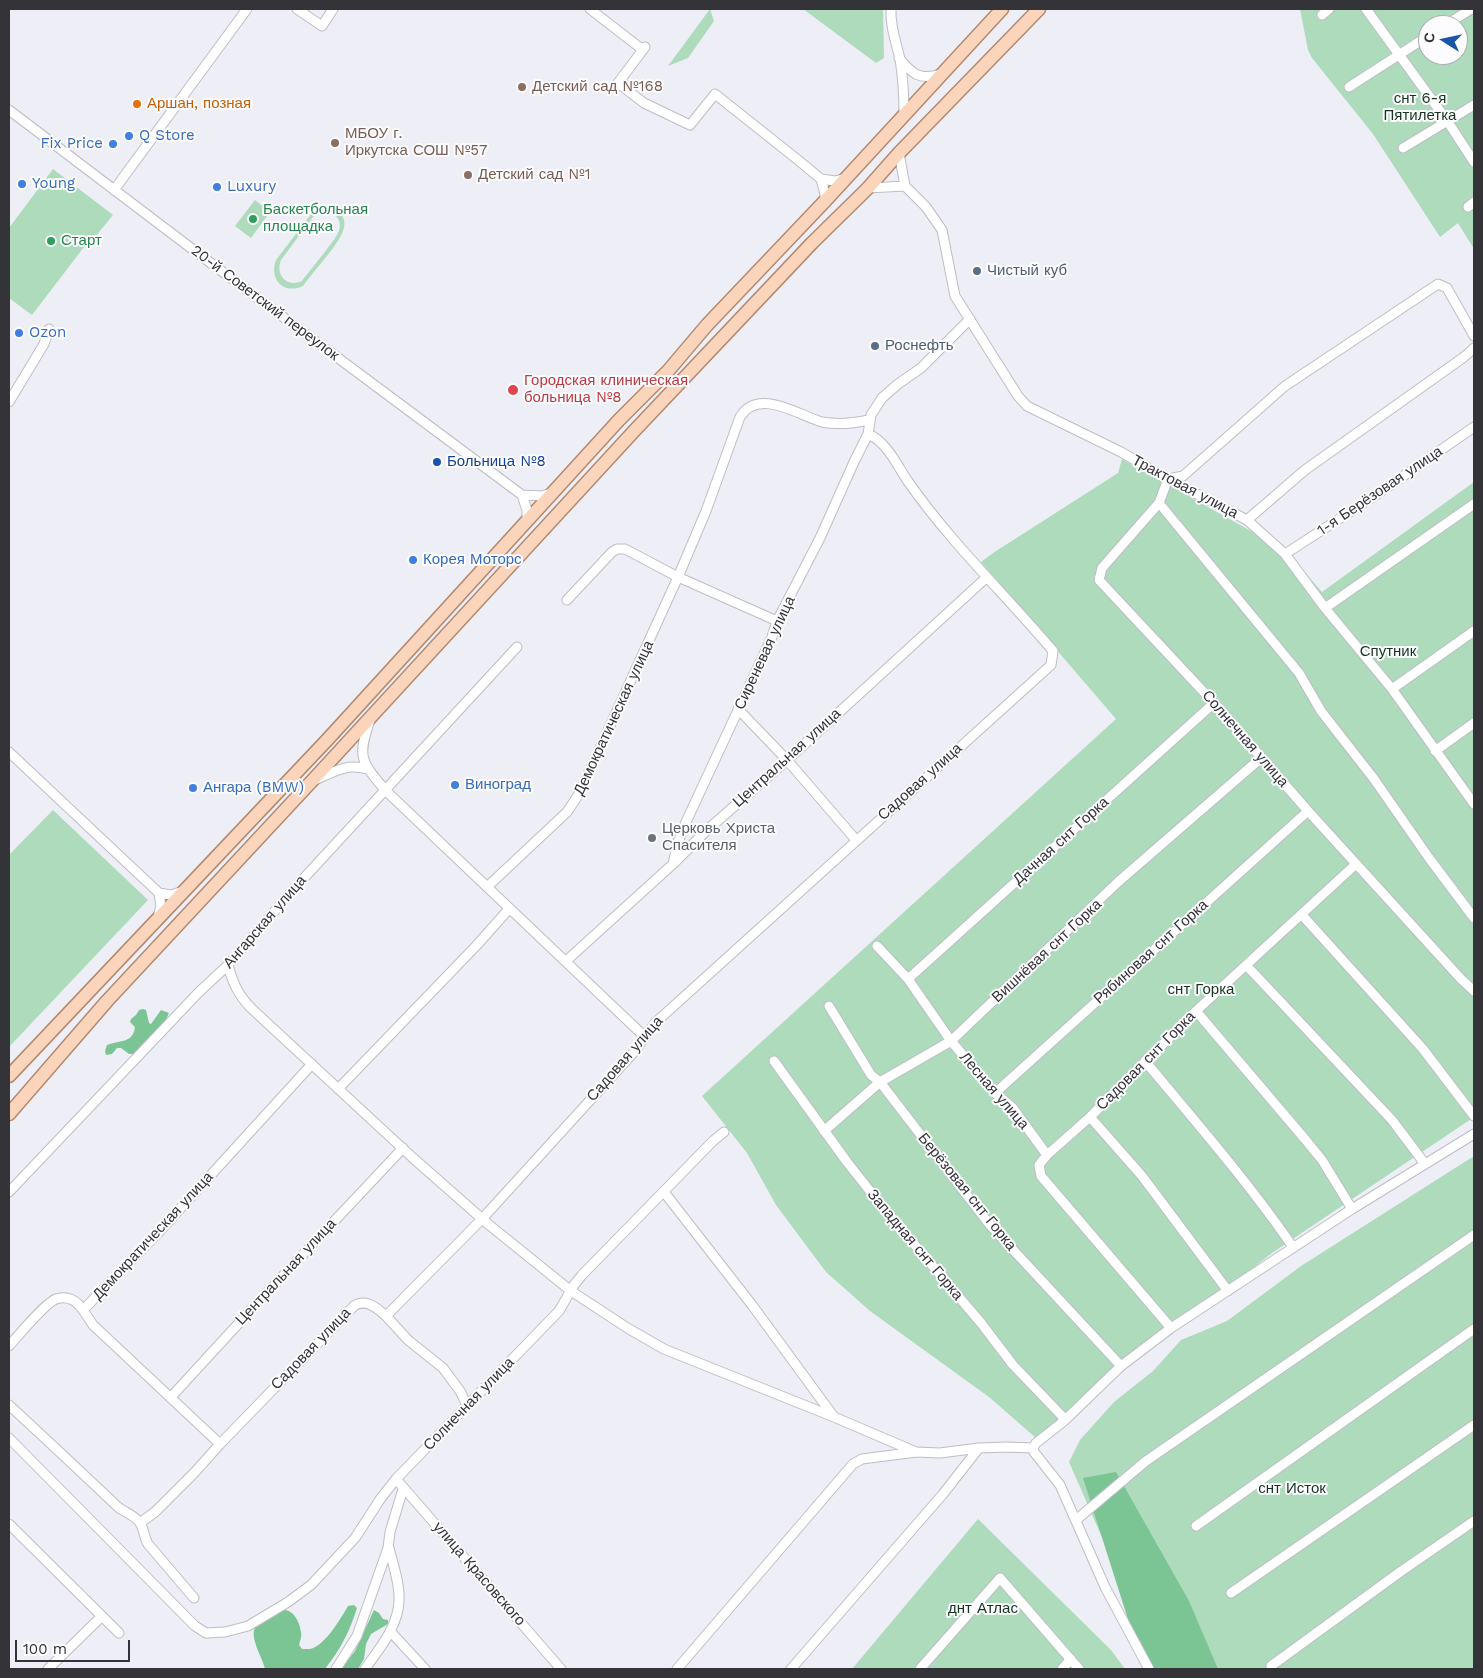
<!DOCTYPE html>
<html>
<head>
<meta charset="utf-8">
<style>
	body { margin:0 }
	#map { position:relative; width:1483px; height:1678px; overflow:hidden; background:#eeeef6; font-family:"Work Sans",sans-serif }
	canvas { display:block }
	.frame { position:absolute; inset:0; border:10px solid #343438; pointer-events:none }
	.north { position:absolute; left:1418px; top:15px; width:50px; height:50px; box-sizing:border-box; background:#fcfcfe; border:1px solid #acacaf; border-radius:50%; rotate:280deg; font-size:14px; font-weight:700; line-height:20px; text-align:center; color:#343438 }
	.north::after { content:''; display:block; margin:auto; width:18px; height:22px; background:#1b55a7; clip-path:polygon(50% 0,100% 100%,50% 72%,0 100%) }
	.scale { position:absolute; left:15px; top:1640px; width:115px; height:22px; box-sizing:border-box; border:2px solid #343438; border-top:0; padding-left:6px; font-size:15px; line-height:18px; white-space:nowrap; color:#343438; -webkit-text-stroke:4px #fcfcfe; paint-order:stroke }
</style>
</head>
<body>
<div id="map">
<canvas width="1483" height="1678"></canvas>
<div class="frame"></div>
<div class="north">С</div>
<div class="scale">100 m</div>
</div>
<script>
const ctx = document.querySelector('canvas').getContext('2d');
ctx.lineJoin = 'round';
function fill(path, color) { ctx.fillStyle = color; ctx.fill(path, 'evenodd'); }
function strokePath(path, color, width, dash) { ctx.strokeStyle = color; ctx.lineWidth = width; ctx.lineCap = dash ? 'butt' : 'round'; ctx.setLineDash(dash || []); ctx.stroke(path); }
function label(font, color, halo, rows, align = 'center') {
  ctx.font = font + ' "Work Sans",sans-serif'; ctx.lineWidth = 4; ctx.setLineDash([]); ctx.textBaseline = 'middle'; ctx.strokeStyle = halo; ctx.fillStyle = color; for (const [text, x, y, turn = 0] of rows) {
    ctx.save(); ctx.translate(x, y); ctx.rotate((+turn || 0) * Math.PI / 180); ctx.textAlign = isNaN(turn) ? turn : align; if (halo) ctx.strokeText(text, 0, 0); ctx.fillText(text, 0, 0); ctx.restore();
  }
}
const green = new Path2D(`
	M710,9L714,21L688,58L668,66Z
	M803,9H883L884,58L876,63Z
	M1300,9H1474V249L1458,223L1440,237L1373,134L1312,58L1308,50ZM1428,25H1458V55H1428Z
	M53,169L113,215L91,242L84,247L32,315L9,298V228Z
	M255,200L270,212L251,238L235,226Z
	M322,206C336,207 349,216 343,231C339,244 312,273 303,286C283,295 269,279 276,260L315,209ZM322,211C333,211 343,218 339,231C335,241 310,270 302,281C287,288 275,275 281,260L316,213Z
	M1122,459L1285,550L1322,592L1474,482V1117L1272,1253L1036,1438L989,1397L870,1311L826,1272L776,1205L747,1153L702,1096L1116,719L981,562L993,553L1118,473Z
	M53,810L148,900L9,1047V855Z
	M1474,1156V1669H1172L1145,1610L1101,1535L1069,1462L1080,1440L1114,1402L1153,1371L1181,1340L1227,1321L1301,1266Z
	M978,1519L1111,1650L1125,1669H852Z`);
const forest = new Path2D(`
	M143,1009L146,1010L149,1023L151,1024L161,1010L169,1013L164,1024L134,1054H129L121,1048H117L112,1054L106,1055L105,1051L107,1045C119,1040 133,1044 135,1027L130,1022L131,1019L136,1015L139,1010Z
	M1116,1472L1189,1601L1218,1669H1149L1140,1657L1083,1478Z
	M354,1605L357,1608C350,1631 340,1650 325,1669H265C263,1658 248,1636 256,1626C260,1621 277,1614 284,1610C294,1610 300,1623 301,1632C302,1636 300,1641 299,1645L302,1649C305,1649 307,1649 310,1649C325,1646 341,1618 348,1606Z
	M374,1610L379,1613L383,1619L388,1620V1624L371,1634L366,1644L364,1659L358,1669H341L355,1651Z`);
const minor = new Path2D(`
	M297,9L322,26L333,9
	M590,9L643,50
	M891,9C890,26 896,42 900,59C903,78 904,96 904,114
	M1366,9L1448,122L1474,162
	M1322,15L1329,9
	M1446,25L1471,9
	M645,47L618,83L644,103L690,125L715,94L798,160L821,179L825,194V201
	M899,58C912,74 920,81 941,74
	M1349,87L1428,36
	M9,110L212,264L522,495L527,510V522
	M1403,148L1474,105
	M899,153L905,186
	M821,179L835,181L846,178
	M905,186L926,207L942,230L955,296L1018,396L1027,406L1121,452L1168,479L1247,520L1285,554L1325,608L1392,689L1474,804
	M868,188L905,186
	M114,190L247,9
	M1468,207L1474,202
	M9,402L44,344L49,329
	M868,434L871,415L882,398L898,384L921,368L970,319
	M1168,479L1159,503L1102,568L1099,580L1214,703L1308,811L1461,979L1474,991
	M1168,479L1183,476L1285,386L1438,284L1447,288L1474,336
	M522,495L542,496L551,493
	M1159,503L1299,673L1321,711L1374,779L1429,858L1474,918
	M1247,520L1305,470L1464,357L1474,348
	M1285,554L1376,495L1474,427
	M567,600L612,552L617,549H625L678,577L706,511L740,417C758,387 798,415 822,422C837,425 855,423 869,420
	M1325,608L1474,504
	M1392,689L1474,631
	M738,709L787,760L856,840
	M370,720C357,758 361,761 385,790L645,1037
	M1435,751L1474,723
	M9,752L159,893
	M315,780C333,772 347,763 367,769
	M487,887L567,812L579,794L678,577L777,621
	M159,893L171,895L183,891
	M1302,915L1423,1049L1474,1116
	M158,917L161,906L159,893
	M877,946L908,979L951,1041L995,1093L1012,1107L1047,1155L1039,1165L1041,1176L1171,1328
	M566,961L673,864L706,831L787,760L987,577
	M228,965C233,984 239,996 252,1009L413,1158L488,1224L571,1291L629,1329L664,1349L834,1417L916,1452L940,1453L979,1448
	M1246,965L1392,1120L1425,1164
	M908,979L1214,703
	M829,1006L871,1075L880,1082L990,1225L1121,1366
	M1196,1011L1304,1138L1322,1160L1352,1209
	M774,1061L847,1162L881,1205L981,1323L1013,1365L1062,1416L1064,1421
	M1145,1061C1196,1122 1248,1182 1293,1247
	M338,1089L476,946L509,909
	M995,1093L1308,811
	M1090,1117L1142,1176L1228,1291
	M824,1131L880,1082L951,1041L1118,882L1261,758
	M1047,1155L1090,1117L1196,1011L1356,864
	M9,1192L199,992L228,965L292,891L517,647
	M664,1192L752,1305L834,1417
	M386,1316L408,1340L443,1368L460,1391L467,1405
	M9,1346C18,1336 45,1303 56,1299C68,1295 77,1301 83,1310
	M171,1397L261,1299L403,1148
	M9,1405C46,1439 82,1473 118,1507C124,1512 136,1516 140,1523C144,1529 144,1537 148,1544L194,1598
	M9,1438L195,1626L206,1633L225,1632L248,1626L288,1602L311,1585L355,1538L381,1498L396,1479L559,1311L574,1285L582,1275L713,1141L724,1132
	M220,1444L93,1325L83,1310L158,1233L312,1064
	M1033,1448L1036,1443L1064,1421L1121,1366L1171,1328L1352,1209L1474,1134
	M1033,1448L1034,1452L1060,1485L1105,1587L1149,1669
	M396,1479L561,1669
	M1076,1520L1146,1461L1474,1235
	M140,1523L155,1512L195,1472L220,1444L354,1306C366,1298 377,1308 386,1316L482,1219L634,1052L656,1022L1051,665L1053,651C1005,594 950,542 907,480C897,465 886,441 868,434L854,462L820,538L777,621L772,637L686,822L678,842L673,864
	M9,1524L119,1633
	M1196,1526L1474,1329
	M1231,1593L1474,1425
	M390,1631L425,1669
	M1271,1666L1400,1572L1474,1521
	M48,1669L101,1617
	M336,1669L357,1636L388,1548L390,1532L403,1489
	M365,1669C379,1649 398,1627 399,1601C400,1584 393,1564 389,1548
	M677,1669L853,1464L862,1459L916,1452
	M791,1669L943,1494L979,1448L1006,1447L1033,1448
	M920,1669L1000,1578L1079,1669
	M1062,1669L1071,1659`);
const primary = new Path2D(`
	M9,1076L328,739L619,420L668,371L707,325L825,201L1002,9
	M9,1114L107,1001L311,782L635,430L812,243L868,188L899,153L1039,9`);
const markers = [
	[522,87,5,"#8d6e63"],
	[137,104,5,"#e8710a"],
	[129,136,5,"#3f7fe0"],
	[335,143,5,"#8d6e63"],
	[113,144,5,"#3f7fe0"],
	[468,175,5,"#8d6e63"],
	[22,184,5,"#3f7fe0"],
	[217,187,5,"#3f7fe0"],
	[253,219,5,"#2e9e5b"],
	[51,241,5,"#2e9e5b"],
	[977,271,5,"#5c6f8a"],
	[19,333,5,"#3f7fe0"],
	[875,346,5,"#5c6f8a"],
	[513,390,6,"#e0444e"],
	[437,462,5,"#1a4fb4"],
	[413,560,5,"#3f7fe0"],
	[455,785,5,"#3f7fe0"],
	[193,788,5,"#3f7fe0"],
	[652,838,5,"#6b7280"]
];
const educationNames = [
	["Детский сад №168",532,87],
	["МБОУ г.",345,134],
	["Иркутска СОШ №57",345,151],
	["Детский сад №1",478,175]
];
const parkNames = [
	["снт 6-я",1420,99],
	["Пятилетка",1420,116],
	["Спутник",1388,652],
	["снт Горка",1201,990],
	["снт Исток",1292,1489],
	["днт Атлас",983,1609]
];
const foodNames = [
	["Аршан, позная",147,104]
];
const shopNames = [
	["Q Store",139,136],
	["Fix Price",103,144,"right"],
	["Young",32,184],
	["Luxury",227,187],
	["Ozon",29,333],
	["Корея Моторс",423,560],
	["Виноград",465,785],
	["Ангара (BMW)",203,788]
];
const leisureNames = [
	["Баскетбольная",263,210],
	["площадка",263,227],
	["Старт",61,241]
];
const serviceNames = [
	["Чистый куб",987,271],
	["Роснефть",885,346]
];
const streetNames = [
	["20-й Советский переулок",265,303,37],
	["Трактовая улица",1185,487,28],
	["1-я Берёзовая улица",1380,491,-34],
	["Сиреневая улица",765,653,-65],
	["Демократическая улица",614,718,-65],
	["Солнечная улица",1245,739,49],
	["Центральная улица",787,758,-42],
	["Садовая улица",920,782,-42],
	["Дачная снт Горка",1061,841,-42],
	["Ангарская улица",265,922,-49],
	["Вишнёвая снт Горка",1047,951,-43],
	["Рябиновая снт Горка",1151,952,-42],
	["Садовая улица",625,1059,-49],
	["Садовая снт Горка",1146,1061,-45],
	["Лесная улица",994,1091,49],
	["Берёзовая снт Горка",967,1192,51],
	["Демократическая улица",153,1236,-47],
	["Западная снт Горка",915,1245,50],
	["Центральная улица",286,1272,-47],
	["Садовая улица",311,1349,-46],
	["Солнечная улица",469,1404,-46],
	["улица Красовского",479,1574,49]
];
const healthNames = [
	["Городская клиническая",524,381],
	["больница №8",524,398]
];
const transitNames = [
	["Больница №8",447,462]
];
const worshipNames = [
	["Церковь Христа",662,829],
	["Спасителя",662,846]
];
fill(green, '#addbbb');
fill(forest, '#7bc494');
strokePath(minor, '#bebdc6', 11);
strokePath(primary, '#b38a70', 15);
strokePath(minor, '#fff', 9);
strokePath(primary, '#fbd5bb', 12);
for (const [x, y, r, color] of markers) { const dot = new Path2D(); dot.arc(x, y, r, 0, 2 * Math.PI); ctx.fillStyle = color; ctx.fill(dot); strokePath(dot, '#fcfcfe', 2); }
label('15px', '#785e54', '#fcfcfe', educationNames, 'left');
label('15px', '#153521', '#fcfcfe', parkNames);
label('15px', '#c56008', '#fcfcfe', foodNames, 'left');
label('15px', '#366cbe', '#fcfcfe', shopNames, 'left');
label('15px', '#27864d', '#fcfcfe', leisureNames, 'left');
label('15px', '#4e5e75', '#fcfcfe', serviceNames, 'left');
label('15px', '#343438', '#fcfcfe', streetNames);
label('15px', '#be3a42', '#fcfcfe', healthNames, 'left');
label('15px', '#164399', '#fcfcfe', transitNames, 'left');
label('15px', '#5b616d', '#fcfcfe', worshipNames, 'left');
</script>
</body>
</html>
